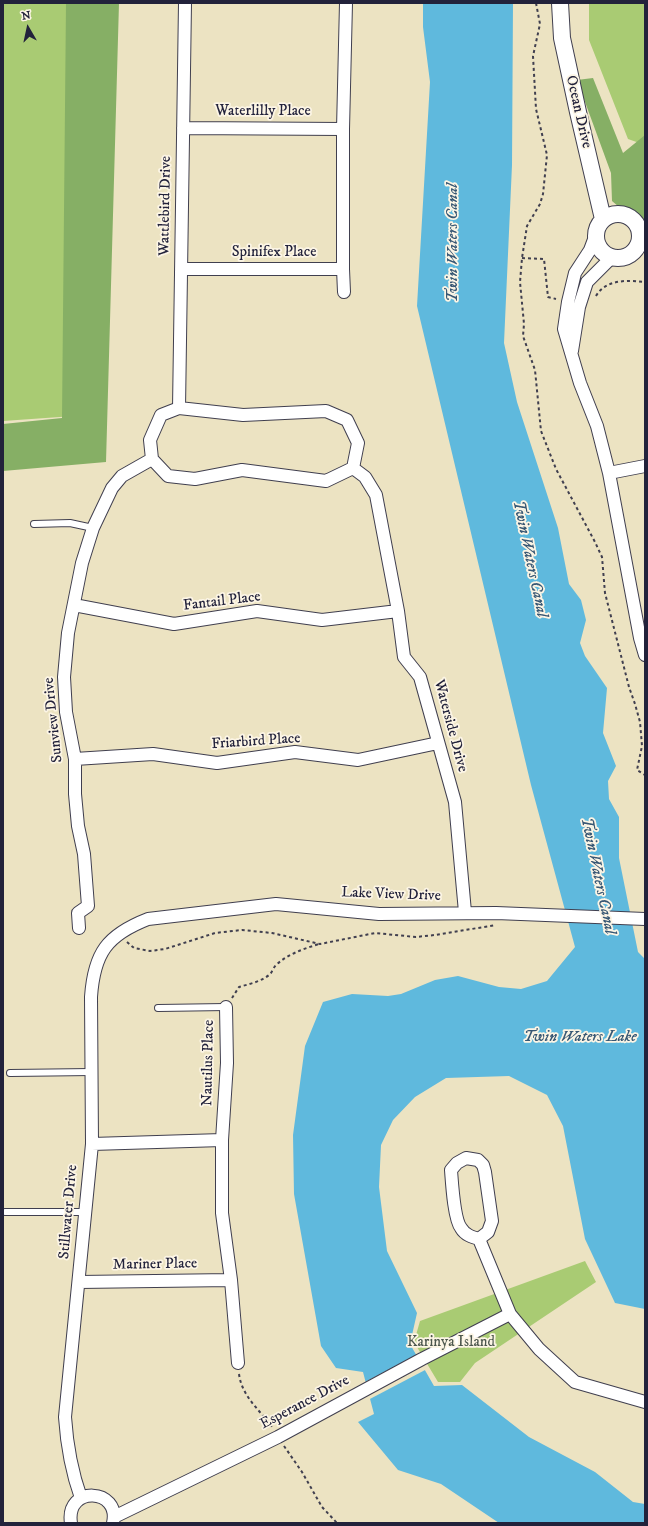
<!DOCTYPE html>
<html>
<head>
<meta charset="utf-8">
<style>
	body { margin:0 }
	#map { position:relative; width:648px; height:1526px; overflow:hidden; background:#ece3c2; font-family:"IM FELL DW Pica",serif }
	canvas { display:block }
	.frame { position:absolute; inset:0; border:4px solid #22223b; pointer-events:none }
	.north { position:absolute; left:8px; top:8px; width:40px; height:40px; -webkit-text-stroke:3px #fcf5e5; paint-order:stroke; rotate:351deg; font-size:11px; font-weight:700; line-height:16px; text-align:center; color:#22223b }
	.north::after { content:''; display:block; margin:auto; width:14px; height:18px; background:#22223b; clip-path:polygon(50% 0,100% 100%,50% 72%,0 100%) }
</style>
</head>
<body>
<div id="map">
<canvas width="648" height="1526"></canvas>
<div class="frame"></div>
<div class="north">N</div>
</div>
<script>
const ctx = document.querySelector('canvas').getContext('2d');
ctx.lineJoin = 'round';
function fill(path, color) { ctx.fillStyle = color; ctx.fill(path, 'evenodd'); }
function strokePath(path, color, width, dash) { ctx.strokeStyle = color; ctx.lineWidth = width; ctx.lineCap = dash ? 'butt' : 'round'; ctx.setLineDash(dash || []); ctx.stroke(path); }
function label(font, color, halo, rows, align = 'center') {
  ctx.font = font + ' "IM FELL DW Pica",serif'; ctx.lineWidth = 3.5; ctx.setLineDash([]); ctx.textBaseline = 'middle'; ctx.strokeStyle = halo; ctx.fillStyle = color; for (const [text, x, y, turn = 0] of rows) {
    ctx.save(); ctx.translate(x, y); ctx.rotate((+turn || 0) * Math.PI / 180); ctx.textAlign = isNaN(turn) ? turn : align; if (halo) ctx.strokeText(text, 0, 0); ctx.fillText(text, 0, 0); ctx.restore();
  }
}
const green = new Path2D(`
	M3,3H75L74,416L3,421Z
	M589,3H645V145L628,139L589,40Z
	M585,1261L596,1282L475,1363L460,1382H438L414,1342L420,1321Z`);
const forest = new Path2D(`
	M66,3H119L106,462L3,471V424L62,418Z
	M593,78L623,153L645,135V229L612,201L611,173L577,80Z`);
const water = new Path2D(`
	M423,3H513L512,165L504,343L517,402L558,528L569,584L581,600L586,620L580,643L585,656L607,688L603,733L616,766L608,781L609,799L619,817V858L638,952L645,959V1309L615,1303L585,1239L563,1126L547,1095L509,1076L446,1078L415,1097L393,1120L381,1145L379,1187L387,1251L417,1313L410,1344L434,1386L462,1385L529,1437L595,1472L633,1502L645,1504V1523H499L441,1484L398,1470L358,1422L374,1414L363,1372L336,1368L321,1346L294,1194L293,1135L305,1046L323,1002L352,994L388,996L401,994L435,980L458,976L499,987L521,989L547,981L575,947L531,785L417,306L430,82L423,27Z`);
const pier = new Path2D(`
	M418,1354L427,1369L368,1400L363,1383Z`);
const path = new Path2D(`
	M536,3L540,24L533,56L536,109L547,155L543,194L540,204L527,226L522,258L520,282L524,324L523,336L535,370L541,431L556,469L595,542L602,557L605,593L629,687L635,704L640,722L642,746L637,770L645,775
	M522,258L544,259L548,297L556,299
	M596,296C606,279 628,280 645,282
	M127,942L134,948L150,951L165,949L215,933L242,930L272,933L320,944L375,933L416,937L435,935L496,925
	M232,998L239,987C249,984 260,982 269,975C272,973 273,968 276,965C288,954 303,949 319,944
	M239,1374C242,1397 260,1410 272,1427
	M284,1446L302,1472L322,1507L337,1523`);
const service = new Path2D(`
	M34,524L70,523L93,528
	M158,1008L226,1007
	M10,1073L92,1072
	M5,1212H85`);
const minor = new Path2D(`
	M183,128L343,129
	M596,234L590,250L575,273L568,302L564,329L580,383L597,426L609,473L640,638L645,655
	M181,269H343L344,292
	M343,269V129L346,3
	M572,351L579,307L587,282L612,257
	M179,408L243,415L326,411L347,420L358,443L353,468L326,481L242,470L195,479L168,476L152,459L150,440L161,415Z
	M179,408L185,3
	M353,468L365,477L376,495L398,611L404,657L420,677L455,802L465,912
	M609,473L645,466
	M74,605L174,624L257,611L322,620L398,611
	M75,759L153,754L217,763L295,752L358,760L438,743
	M79,928L78,913L88,906L84,854L78,826L75,794V759L66,712L64,677L68,633L82,563L93,528L112,488L122,476L152,459
	M226,1007L227,1063L222,1140V1213L231,1280L238,1363
	M92,1144L222,1140
	M466,1158L478,1160L483,1165L485,1172L492,1221L488,1232L479,1239C472,1237 465,1235 461,1228C454,1219 452,1183 451,1170L457,1163Z
	M479,1239L510,1314L539,1349L575,1382L645,1402
	M79,1282L231,1280
	M81,1498C71,1470 67,1447 65,1417L92,1144L91,997C94,953 107,935 148,919L276,904L379,914L496,913L645,919
	M114,1517L278,1437L422,1359L510,1314
	M71,1523C65,1485 121,1488 113,1523`);
const tertiary = new Path2D(`
	M560,3L562,38L578,112L603,219
	M596 236a22 22 0 1 1 44 0a22 22 0 1 1-44 0Z`);
const streetNames = [
	["Waterlilly Place",263,112],
	["Ocean Drive",578,112,77],
	["Wattlebird Drive",166,206,-89],
	["Spinifex Place",274,253],
	["Fantail Place",222,602,-7],
	["Sunview Drive",54,720,-96],
	["Waterside Drive",450,726,75],
	["Friarbird Place",256,742,-4],
	["Lake View Drive",391,895,2],
	["Nautilus Place",209,1063,-89],
	["Stillwater Drive",69,1212,-85],
	["Mariner Place",155,1265,-1],
	["Esperance Drive",305,1403,-28]
];
const parkNames = [
	["Karinya Island",451,1343]
];
const waterNames = [
	["Twin Waters Canal",454,243,-90],
	["Twin Waters Canal",529,559,78],
	["Twin Waters Canal",597,876,78],
	["Twin Waters Lake",580,1038]
];
fill(green, '#a9cb73');
fill(forest, '#86af65');
fill(water, '#5fb9dd');
fill(pier, '#ece3c2');
strokePath(service, '#403f4f', 8);
strokePath(minor, '#403f4f', 14);
strokePath(tertiary, '#403f4f', 18);
strokePath(path, '#403f4f', 2, [3, 3]);
strokePath(service, '#fff', 6);
strokePath(minor, '#fff', 12);
strokePath(tertiary, '#fff', 16);
label('15px', '#22223b', '#fcf5e5', streetNames);
label('15px', '#4a554c', '#fcf5e5', parkNames);
label('italic 16px', '#375774', '#fcf5e5', waterNames);
</script>
</body>
</html>
